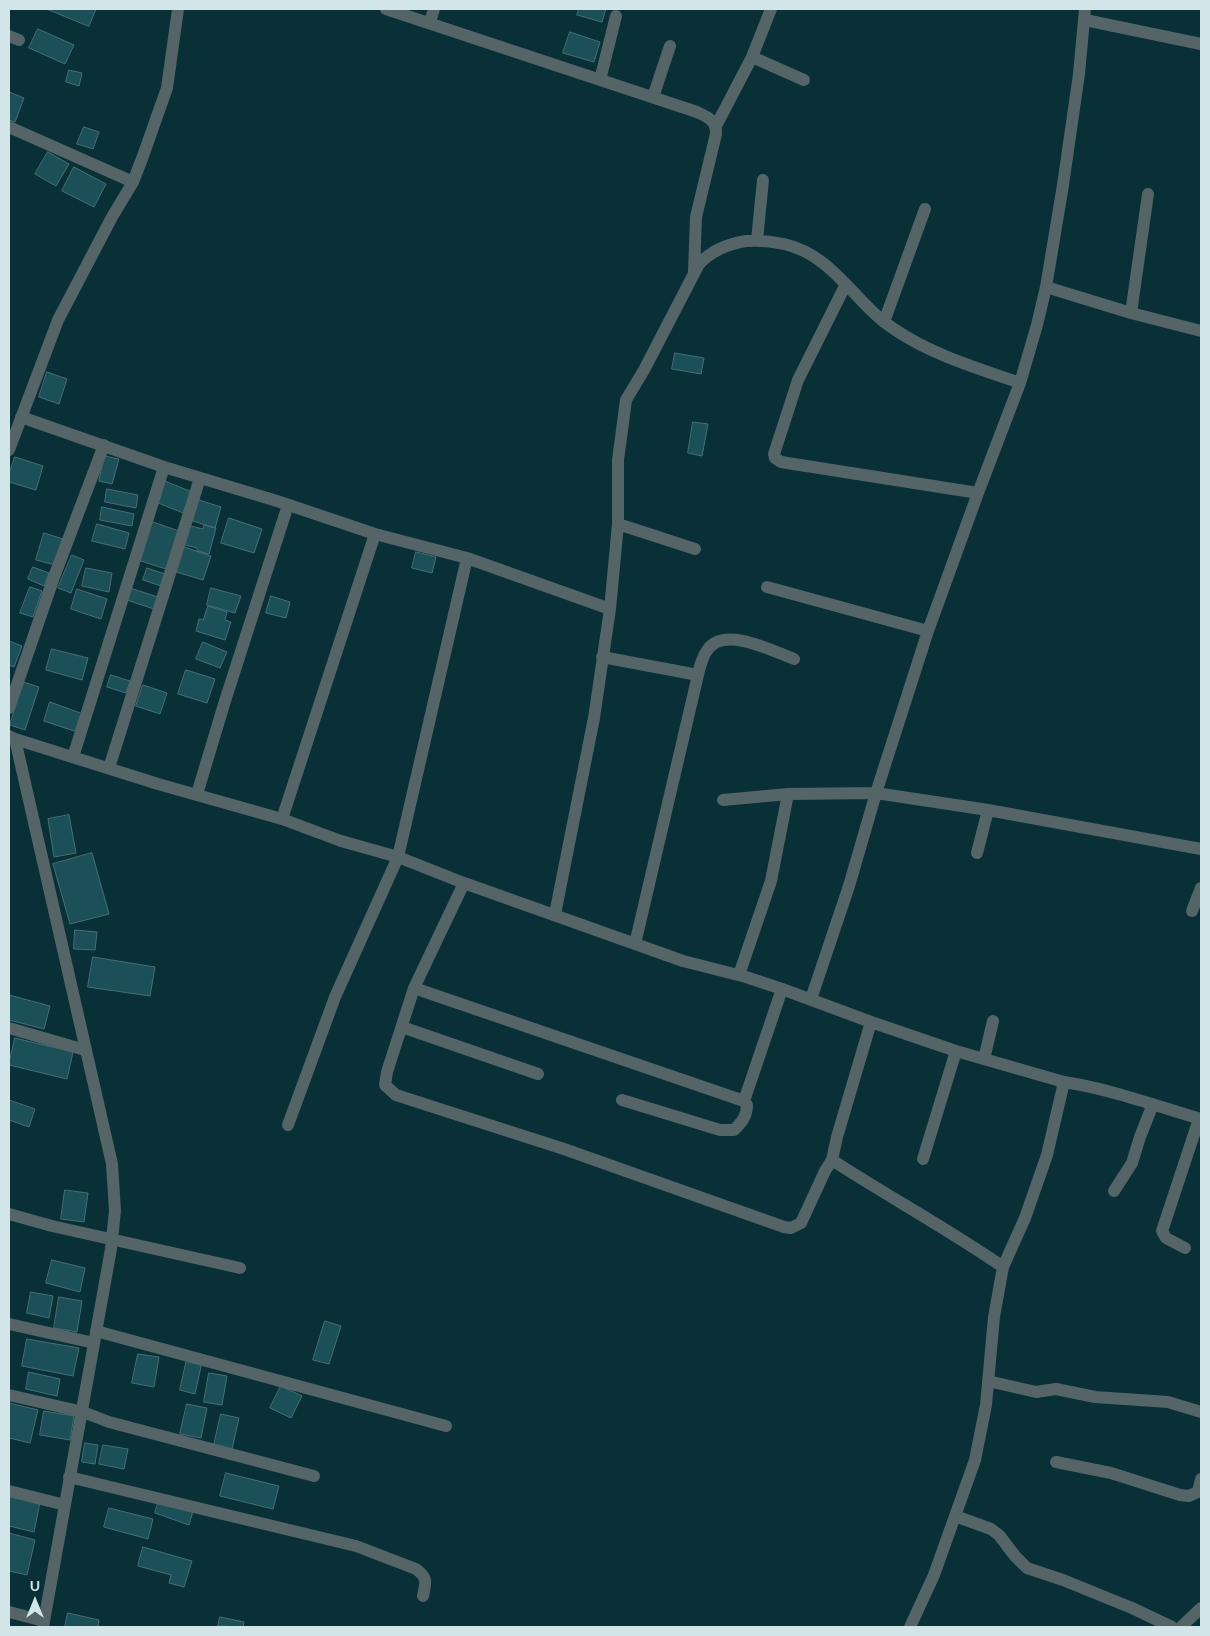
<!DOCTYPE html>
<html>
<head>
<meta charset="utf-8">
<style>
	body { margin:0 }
	#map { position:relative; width:1210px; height:1636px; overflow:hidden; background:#083036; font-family:Lato,sans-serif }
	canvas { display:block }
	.frame { position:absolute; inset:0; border:10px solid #d2e6ea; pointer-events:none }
	.north { position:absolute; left:10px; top:1576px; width:50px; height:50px; -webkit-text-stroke:4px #083036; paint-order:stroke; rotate:0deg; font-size:14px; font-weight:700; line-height:20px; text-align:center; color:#d2e6ea }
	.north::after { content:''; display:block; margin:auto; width:18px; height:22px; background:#d2e6ea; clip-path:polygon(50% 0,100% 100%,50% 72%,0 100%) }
</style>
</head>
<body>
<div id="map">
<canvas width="1210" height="1636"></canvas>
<div class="frame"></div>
<div class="north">U</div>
</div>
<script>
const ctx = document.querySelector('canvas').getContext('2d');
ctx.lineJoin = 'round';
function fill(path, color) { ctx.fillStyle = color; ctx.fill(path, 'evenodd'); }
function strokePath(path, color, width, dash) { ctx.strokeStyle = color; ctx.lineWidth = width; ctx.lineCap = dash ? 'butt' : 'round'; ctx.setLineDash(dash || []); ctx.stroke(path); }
const building = new Path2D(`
	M47,9H96L89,26Z
	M579,9H606L602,22L577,15Z
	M38,29L74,45L65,64L29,48Z
	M570,32L600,42L594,62L563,53Z
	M69,70L82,73L79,86L66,82Z
	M9,92L24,98L15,122L9,120Z
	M84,127L99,132L93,149L77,144Z
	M48,152L69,164L56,186L35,174Z
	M74,167L106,184L94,207L62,191Z
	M675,353L704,358L701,374L672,369Z
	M47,372L67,379L59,404L39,397Z
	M693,422L708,424L702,456L688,453Z
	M105,456L119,459L112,484L99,481Z
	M15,457L43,466L36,490L9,482V474Z
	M165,481L192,492L183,513L156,502Z
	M107,489L138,495L136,508L105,502Z
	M199,500L221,507L215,528L193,521Z
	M102,507L134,514L132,526L100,520Z
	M229,518L262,529L254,553L221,543Z
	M150,521L182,532L169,570L138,560Z
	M97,524L129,533L125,549L92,541Z
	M186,525L203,529L204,525L216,528L209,554L197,551V548L181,544Z
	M44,533L63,539L55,565L36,560Z
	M181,546L211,556L203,580L173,571Z
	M416,552L436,557L432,573L412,568Z
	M72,555L84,560L71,593L58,588Z
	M33,567L49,573L44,586L28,579Z
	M86,568L112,573L109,592L82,586Z
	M147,568L168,575L164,587L143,580Z
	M30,587L42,591L33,617L20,613Z
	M130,588L161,598L157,610L127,600Z
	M211,588L241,596L235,613L207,605Z
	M77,589L107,599L101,619L71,609Z
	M271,596L290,602L286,618L266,613Z
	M208,606L227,612L225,620L231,622L225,640L196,631L199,619L203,620Z
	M9,641L22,646L14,667L9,665Z
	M203,642L227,652L220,668L196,659Z
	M52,649L88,658L82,680L46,670Z
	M186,670L215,679L207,703L178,694Z
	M111,675L130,681L126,693L107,687Z
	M23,682L39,687L25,730L10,725Z
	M143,685L167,693L160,714L136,706Z
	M50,702L83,714L77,732L44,721Z
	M69,815L76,853L54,857L48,819Z
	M92,853L109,914L70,924L53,864Z
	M75,930L97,932L95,950L74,949Z
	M93,957L155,967L150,996L88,987Z
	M9,995L50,1006L44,1029L9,1020Z
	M15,1038L73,1052L67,1079L9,1065Z
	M9,1100L35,1109L29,1127L9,1120Z
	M65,1190L88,1193L84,1222L61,1219Z
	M52,1260L85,1268L80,1292L46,1283Z
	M31,1292L53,1296L49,1318L27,1313Z
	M59,1297L82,1301L77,1332L54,1328Z
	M325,1321L341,1326L329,1364L313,1360Z
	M27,1339L79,1348L73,1376L22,1366Z
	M138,1354L159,1357L154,1387L132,1383Z
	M187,1359L202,1362L195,1394L180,1390Z
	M29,1372L60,1379L57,1396L26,1389Z
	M209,1373L227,1376L222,1405L204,1402Z
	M281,1386L302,1396L291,1418L270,1408Z
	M9,1403L38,1410L30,1443L9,1438Z
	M187,1404L207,1408L201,1438L180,1434Z
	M44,1411L74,1416L70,1440L40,1435Z
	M221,1414L239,1418L232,1449L214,1445Z
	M85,1443L98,1445L95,1464L82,1462Z
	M103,1445L128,1449L124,1469L99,1464Z
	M226,1473L279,1486L273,1509L220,1496Z
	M9,1495L40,1502L34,1532L9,1526Z
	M159,1500L193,1511L189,1525L155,1513Z
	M109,1508L153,1519L148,1539L104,1527Z
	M9,1533L35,1540L27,1575L9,1571Z
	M143,1547L192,1561L184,1587L169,1583L171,1575L138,1566Z
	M68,1613L99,1620L98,1627H65Z
	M220,1617L244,1622L243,1627L218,1626Z`);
const minor = new Path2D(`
	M386,9L697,112C708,117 717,121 716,134L696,217L694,272
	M1085,20L1201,44
	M430,22L434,9
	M9,36L19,40
	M752,57L804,80
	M600,80L616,16
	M653,97L670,46
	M716,126L752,57L771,9
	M9,127L133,182
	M757,240L763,180
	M846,284L798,380L774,454L775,458L781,462L978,493
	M1046,287L1131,313L1201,331
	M1131,313L1148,194
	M884,322L925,209
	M21,417L164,467L277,501L375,534L467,558L610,609
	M9,450L58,320L112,217L133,182L143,156L167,88L178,9
	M618,524L695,549
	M767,587L928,631
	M602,657L698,675
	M9,708L54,577L104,445
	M9,736L15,739L112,1164L115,1211L111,1249L43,1627
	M15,739L158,784L282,819L341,841L398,857L464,883L683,961L746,977L782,989L871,1022L956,1051L1064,1082C1111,1089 1156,1106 1201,1119
	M73,757L164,467
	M109,768L200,478
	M197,794L225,701L288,505
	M723,800L788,794L876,793L988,810L1201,849
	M282,819L375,534
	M977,853L988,810
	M464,883L414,988L387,1072L385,1085L396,1095L564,1149L784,1227L791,1228L801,1223L825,1171L832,1160
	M1192,911L1201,888
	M555,914L594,718L610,609L618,524V460L626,400L644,370L699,264C712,250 727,244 746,241C759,240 771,241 784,244C834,255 854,303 894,329C932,355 977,368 1020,383
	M635,944L698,675C700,666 702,657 708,649C725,626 773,651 794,659
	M739,975L771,881L788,794
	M414,988L744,1101L747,1105C747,1116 742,1122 734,1130H720L622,1100
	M811,999L849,886L876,793L928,631L978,493L1020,383L1037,325L1046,287L1063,185L1079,74L1085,9
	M871,1022L837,1137L832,1160C889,1197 948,1229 1003,1267L994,1317L986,1405L975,1460L934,1575L910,1627
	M402,1027L538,1074
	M9,1028L85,1050
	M984,1059L993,1021
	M744,1101L782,989
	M288,1125L335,997L398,857L467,558
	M923,1159L956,1051
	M1114,1191L1132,1163L1140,1137L1153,1104
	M9,1214L52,1226L240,1268
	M1185,1248L1166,1238L1162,1231L1199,1119
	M1003,1267L1025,1218L1047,1155L1064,1082
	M9,1324L94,1343
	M96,1331L446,1426
	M988,1381L1036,1392L1056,1389L1095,1397L1168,1402L1201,1412
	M9,1395L83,1412L109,1422L314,1476
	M1056,1462L1111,1473L1180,1495L1189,1496L1198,1492L1201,1479
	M69,1477L356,1546L416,1569C428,1578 426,1582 423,1596
	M9,1491L65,1505
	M955,1516L991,1529L999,1535L1015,1556L1027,1568L1063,1580L1132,1608L1172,1627
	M9,1612L44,1621
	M1181,1627L1201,1608`);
fill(building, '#1c5059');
strokePath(building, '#486e75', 1);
strokePath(minor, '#546467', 12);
</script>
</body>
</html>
